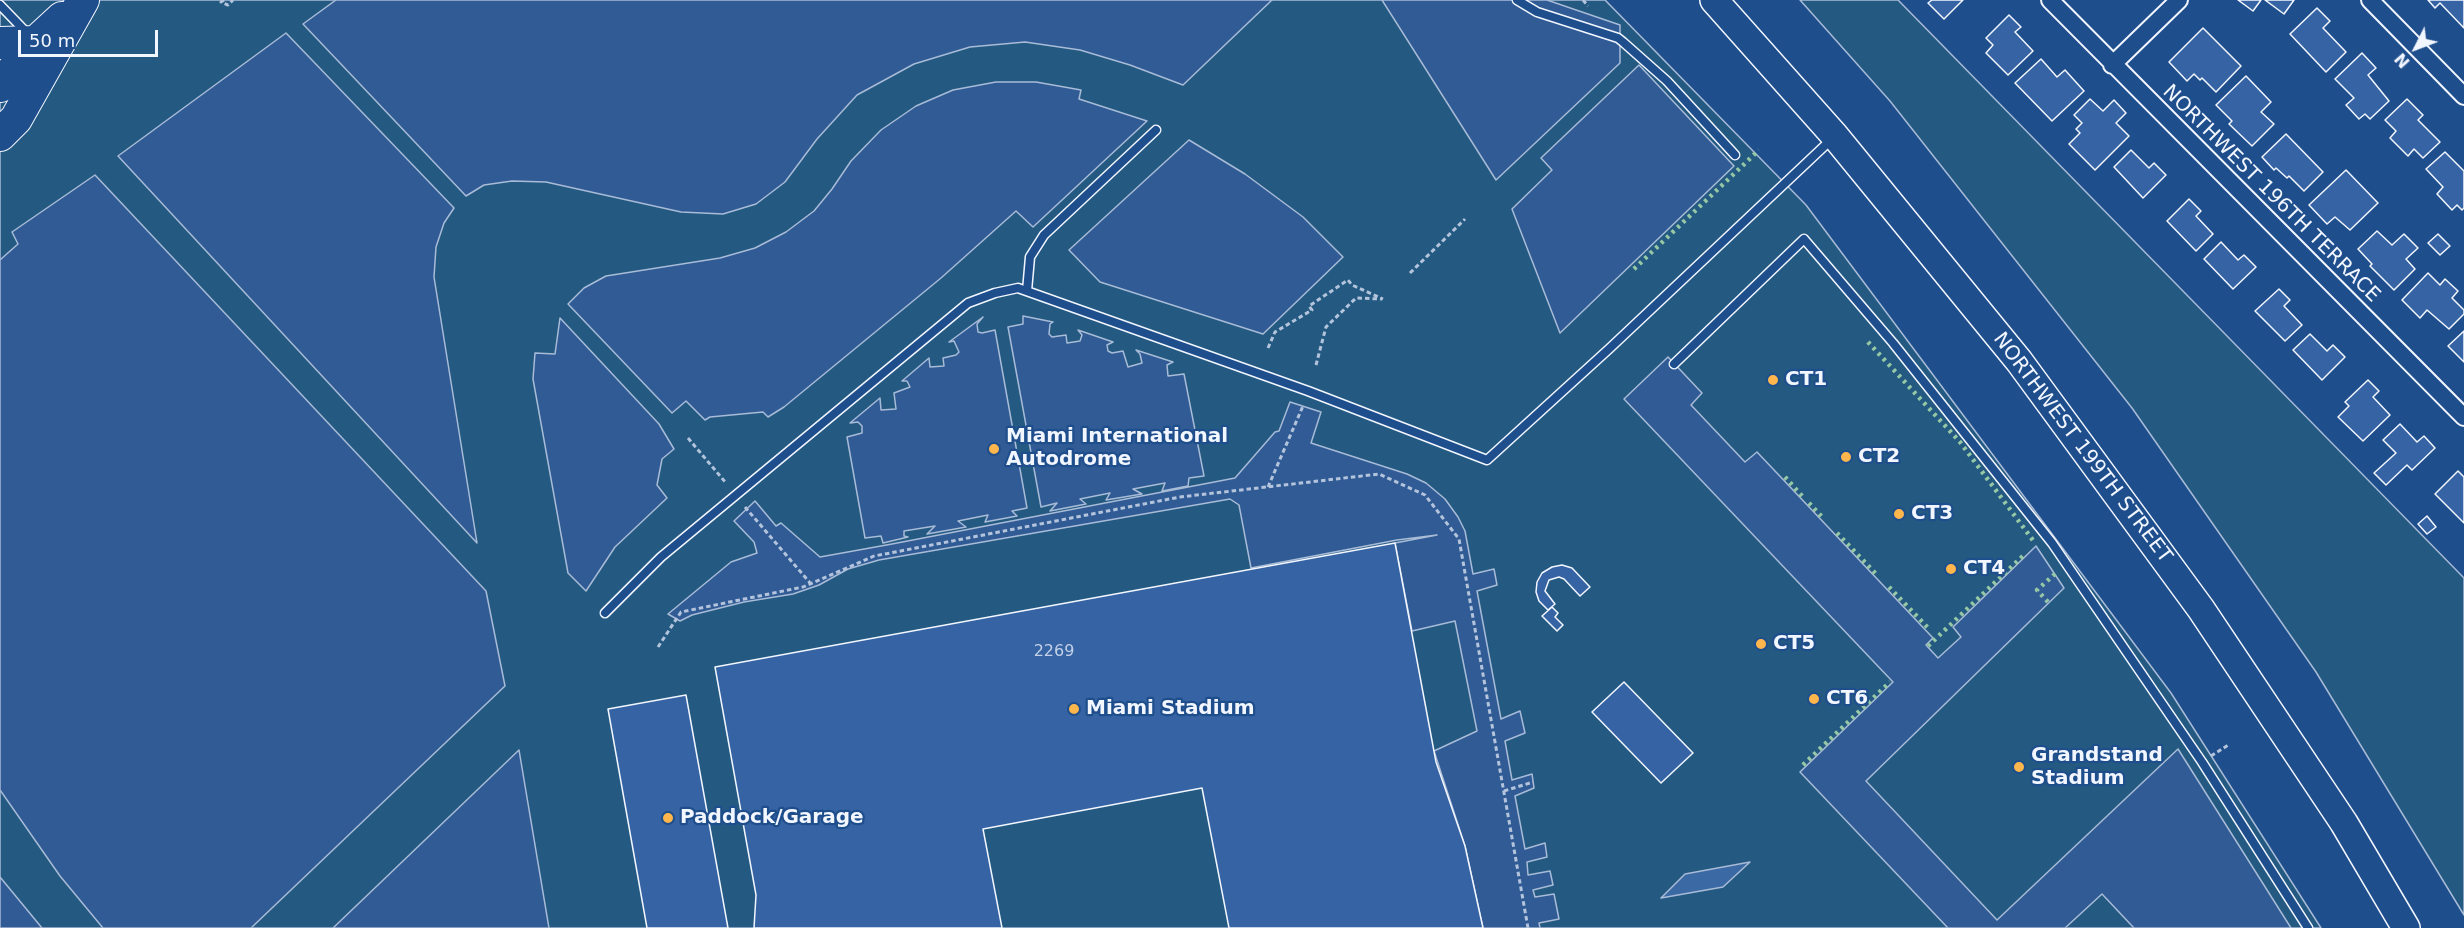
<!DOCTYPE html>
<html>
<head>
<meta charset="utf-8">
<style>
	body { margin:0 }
	#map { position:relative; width:2464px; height:928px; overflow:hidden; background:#1f4e8c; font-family:"DejaVu Sans",sans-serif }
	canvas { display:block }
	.north { position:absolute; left:2386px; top:18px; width:60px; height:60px; -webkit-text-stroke:4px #1f4e8c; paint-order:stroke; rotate:228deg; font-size:16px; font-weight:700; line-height:24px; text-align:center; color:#f2f6ff }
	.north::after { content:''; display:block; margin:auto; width:21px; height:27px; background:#f2f6ff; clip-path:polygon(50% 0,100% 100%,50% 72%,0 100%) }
	.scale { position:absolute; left:18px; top:30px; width:140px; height:27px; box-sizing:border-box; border:3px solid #f2f6ff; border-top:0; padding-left:8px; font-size:18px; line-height:21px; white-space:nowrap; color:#f2f6ff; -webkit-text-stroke:4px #1f4e8c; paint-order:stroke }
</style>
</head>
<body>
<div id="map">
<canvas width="2464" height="928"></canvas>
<div class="north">N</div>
<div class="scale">50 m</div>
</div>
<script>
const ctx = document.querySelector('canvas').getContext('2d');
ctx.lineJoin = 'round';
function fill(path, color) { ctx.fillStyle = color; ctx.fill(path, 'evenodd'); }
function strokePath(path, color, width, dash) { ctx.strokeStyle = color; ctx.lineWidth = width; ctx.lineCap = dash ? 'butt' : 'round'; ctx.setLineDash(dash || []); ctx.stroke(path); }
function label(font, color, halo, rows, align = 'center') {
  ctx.font = font + ' "DejaVu Sans",sans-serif'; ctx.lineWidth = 4.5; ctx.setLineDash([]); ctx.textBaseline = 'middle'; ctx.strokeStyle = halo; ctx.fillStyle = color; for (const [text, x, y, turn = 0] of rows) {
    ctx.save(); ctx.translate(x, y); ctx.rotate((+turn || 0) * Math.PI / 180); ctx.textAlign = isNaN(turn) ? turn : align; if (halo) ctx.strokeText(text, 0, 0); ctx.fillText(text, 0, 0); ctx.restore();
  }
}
const green = new Path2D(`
	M0,0H1605L1806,205L2171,693L2321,928H28L0,895Z
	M1800,0H1898L2464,578V915L2316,672L2132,408L1890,101Z`);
const parking = new Path2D(`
	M336,0H1272L1183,85L1130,65L1080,50L1025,42L970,47L914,64L857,95L817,139L785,182L756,204L723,214L681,212L546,182L512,181L484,185L466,196L303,24Z
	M1382,0H1547L1620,25V63L1496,180Z
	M286,33L454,208L444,223L436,247L434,277L477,543L118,156Z
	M1639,65L1734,166L1560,333L1512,209L1552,170L1541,158Z
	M996,82H1036L1081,90L1079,99L1147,121L1033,227L1016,211L941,278L784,407L768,417L763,412L710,417L705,420L686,401L672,413L568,304L584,288L606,276L720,258L755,248L786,232L814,211L832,189L851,161L881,130L916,106L953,90Z
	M1189,140L1245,174L1303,217L1343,257L1263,334L1100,282L1069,250Z
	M95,175L486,591L505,686L251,928H103L60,876L0,790V260L18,244L12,232Z
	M1023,316L1053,322L1050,324L1049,334L1052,337L1066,335L1067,343L1080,341L1082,335L1078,330L1113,342L1107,345L1108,351L1112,353L1123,351L1128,367L1142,363L1140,354L1136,350L1173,362L1167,365L1168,376L1184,374L1204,476L1189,478L1188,486L1162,491L1165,483L1133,489L1142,494L1106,500L1110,493L1080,499L1086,504L1050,511L1057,503L1041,507L1008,327L1023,324Z
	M983,317L977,324L978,332L982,333L995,330L1027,508L1012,511L1017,516L985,522L988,515L958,521L966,527L927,534L935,526L904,531V536L908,537L883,543L881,536L865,538L847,437L862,433V426L858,422L850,423L880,398L881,410L896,409L894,393L910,387L907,381H902L929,358L930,367L944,366L943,358L956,355L959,352L954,341L949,342Z
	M560,318L659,424L674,449L662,459L657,485L667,498L615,547L586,591L568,573L533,379L535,353L555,354Z
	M1668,357L1702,393L1691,405L1745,462L1757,452L1933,638L1926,645L1938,658L1961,637L1953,627L2036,546L2064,588L1866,781L1997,920L2178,749L2291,928H2134L2102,894L2065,928H1948L1800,772L1893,682L1624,399Z
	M1290,402L1321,412L1311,443L1407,474L1426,483L1445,499L1458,517L1465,531L1473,574L1494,569L1497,585L1477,591L1501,719L1520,711L1525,733L1505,741L1512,780L1532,774L1534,788L1515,796L1525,849L1545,843L1547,857L1527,862L1528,875L1550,871L1553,885L1533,890L1535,897L1554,894L1559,919L1539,923L1540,928H1483L1465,846L1434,751L1477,731L1455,621L1412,631L1395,543L1437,535L1397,540L1251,568L1239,505L1230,499L879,560L848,569L819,585L793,594L744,602L692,615L680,621L668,614L731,562L757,553L754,542L734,521L755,501L776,526L781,523L820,557L892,544L1235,478L1275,432L1279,431Z
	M519,750L549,928H333Z
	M0,877L42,928H0Z`);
const water = new Path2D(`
	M1750,862L1723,887L1661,898L1685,874Z`);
const building = new Path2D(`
	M1932,0H1963L1944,19L1928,3Z
	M2238,0H2261L2253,11Z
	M2265,0H2294L2284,14Z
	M2428,0H2464V28L2440,3L2435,8Z
	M2317,8L2330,21L2323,28L2346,52L2326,72L2290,34Z
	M2009,15L2021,27L2015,32L2033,51L2008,75L1986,53L1993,45L1986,38Z
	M2203,28L2241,66L2216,92L2202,78L2200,80L2194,74L2187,81L2169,62Z
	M2362,53L2376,68L2368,75L2389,101L2370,119L2365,114L2359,119L2346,105L2354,98L2335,79Z
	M2041,59L2057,77L2065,70L2084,91L2052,121L2015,83Z
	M2246,76L2271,102L2261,112L2274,124L2252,146L2229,124L2232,121L2216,105Z
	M2090,99L2103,111L2114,100L2126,113L2116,123L2129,136L2095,170L2069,144L2080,133L2076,129L2082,123L2074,115Z
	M2407,99L2423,115L2418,120L2440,142L2423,158L2414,149L2408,156L2390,138L2396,131L2385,120Z
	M2286,134L2323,172L2304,191L2289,176L2287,178L2276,168L2274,170L2262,157Z
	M2131,150L2149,168L2154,163L2166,175L2143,198L2114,167Z
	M2445,152L2464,171V208L2462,210L2457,205L2452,210L2437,194L2443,187L2426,169Z
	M2346,170L2378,203L2350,230L2335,217L2327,224L2309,205Z
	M2189,199L2201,211L2196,216L2213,234L2196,251L2167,221Z
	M2377,231L2392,245L2404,234L2418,248L2406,259L2415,269L2394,290L2370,266L2372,264L2358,249Z
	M2438,234L2450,246L2440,255L2428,243Z
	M2221,242L2238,260L2244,255L2256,267L2233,289L2204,259Z
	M2428,273L2440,285L2445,279L2458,291L2452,298L2464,310V314L2449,329L2427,310L2420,318L2402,300Z
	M2279,289L2290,300L2284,306L2302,325L2285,341L2255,311Z
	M2464,331V362L2448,346Z
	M2310,334L2327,351L2333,345L2345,357L2322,380L2293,350Z
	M2368,380L2379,391L2373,397L2390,415L2363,441L2338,417L2349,406L2345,402Z
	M2400,424L2417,442L2424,436L2435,448L2412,470L2407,465L2386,485L2374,473L2396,453L2383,440Z
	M2458,471L2464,477V523L2435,494Z
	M2427,516L2436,527L2427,534L2418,524Z
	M1395,543L1436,762L1465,846L1483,928H1229L1202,788L983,829L1002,928H754L756,895L715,667Z
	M1562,565L1572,568L1590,587L1580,596L1564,579L1559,577L1549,580L1545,591L1555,604L1548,610L1539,601L1536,592L1537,582L1542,573L1552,567Z
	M1552,607L1558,613L1555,617L1563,625L1557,631L1542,616Z
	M1624,682L1693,753L1661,783L1592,712Z
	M686,695L728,928H647L608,709Z`);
const path = new Path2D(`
	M224,0L221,2L228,5L233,0
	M1583,0L1588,6
	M1410,273L1465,219
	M1268,348L1275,332L1312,310L1309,306L1348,280L1352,285L1383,299
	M1316,365L1326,327L1356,298L1382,299
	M688,438L726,483
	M1268,487L1303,406
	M745,507L811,584
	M658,647L681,612L803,587L874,556L885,554L1180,497L1379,474L1425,495L1459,539L1528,928
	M2211,756L2230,744
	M1504,791L1533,782`);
const lane = new Path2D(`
	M1517,0L1537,12L1618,38L1623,42L1667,81L1735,155
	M0,5L27,33
	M1027,291L1030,257L1044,235L1156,130
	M1674,364L1804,239L1893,343L2052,543L2202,762L2308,928
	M605,613L661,557L968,303L995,293L1018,288L1308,391L1487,460L1610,348L1834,137`);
const street = new Path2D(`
	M2050,0L2464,417
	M2370,0L2464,96
	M2112,65L2179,0`);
const primary = new Path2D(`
	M1714,0L1835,136L2019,361L2201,609L2344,823L2406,928`);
const highway = new Path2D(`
	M0,43L36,42
	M0,86L36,42L62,18
	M0,135L16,119L83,0`);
const hedge = new Path2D(`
	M1634,269L1759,150
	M1868,342L1960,442L2035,543
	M1785,477L1802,496
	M1809,503L1823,518
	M1837,533L1876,574
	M1889,587L1930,630
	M2048,602L2037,590L2056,573
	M1928,646L2025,554
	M1803,765L1890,682`);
const markers = [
	[1773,380,6,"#ffb74d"],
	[994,449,6,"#ffb74d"],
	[1846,457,6,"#ffb74d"],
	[1899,514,6,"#ffb74d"],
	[1951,569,6,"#ffb74d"],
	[1761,644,6,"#ffb74d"],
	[1814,699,6,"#ffb74d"],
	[1074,709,6,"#ffb74d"],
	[2019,767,6,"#ffb74d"],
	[668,818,6,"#ffb74d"]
];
const numberNames = [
	["2269",1054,652]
];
const streetNames = [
	["NORTHWEST 196TH TERRACE",2271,194,45],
	["NORTHWEST 199TH STREET",2082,448,53]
];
const poiNames = [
	["CT1",1785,380],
	["Miami International",1006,437],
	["Autodrome",1006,460],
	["CT2",1858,457],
	["CT3",1911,514],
	["CT4",1963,569],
	["CT5",1773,644],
	["CT6",1826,699],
	["Miami Stadium",1086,709],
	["Grandstand",2031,756],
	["Stadium",2031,779],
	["Paddock/Garage",680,818]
];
fill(green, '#245a82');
strokePath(green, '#a8bbd7', 1.5);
fill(parking, '#305b95');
strokePath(parking, '#a8bbd7', 1.5);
fill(water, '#3b69a3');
strokePath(water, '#a8bbd7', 1.5);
fill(building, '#3563a3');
strokePath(building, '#f2f6ff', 1.5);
strokePath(lane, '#f2f6ff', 11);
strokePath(street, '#f2f6ff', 20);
strokePath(primary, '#f2f6ff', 30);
strokePath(highway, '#f2f6ff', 34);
strokePath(path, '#b3c4dc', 3, [4.5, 3]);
strokePath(lane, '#1f4e8c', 8);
strokePath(street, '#1f4e8c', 16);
strokePath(primary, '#1f4e8c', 27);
strokePath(highway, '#1f4e8c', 32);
strokePath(hedge, '#97c8a6', 4.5, [3, 4.5]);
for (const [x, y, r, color] of markers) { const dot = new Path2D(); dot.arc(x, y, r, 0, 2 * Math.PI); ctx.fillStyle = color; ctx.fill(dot); strokePath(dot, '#1f4e8c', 2); }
label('16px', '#c3d1e8', null, numberNames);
label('20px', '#f2f6ff', '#1f4e8c', streetNames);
label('bold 20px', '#f2f6ff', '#1f4e8c', poiNames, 'left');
</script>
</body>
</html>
